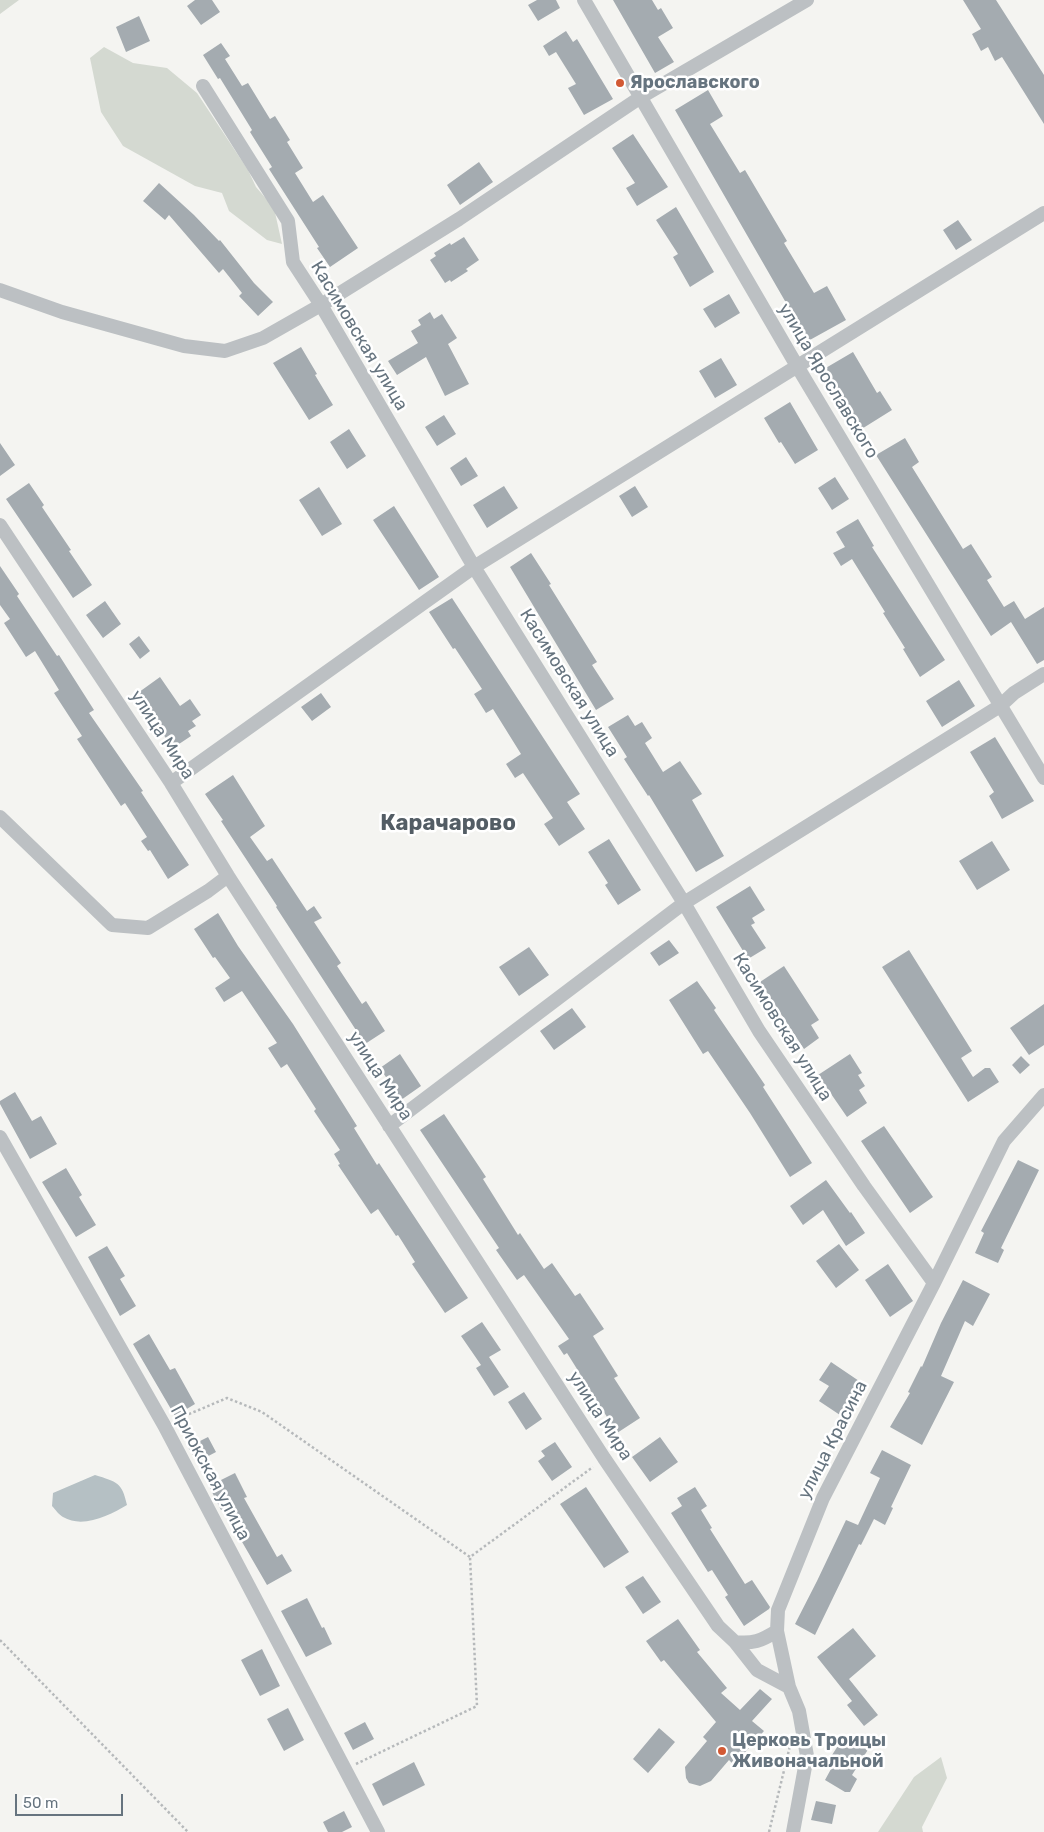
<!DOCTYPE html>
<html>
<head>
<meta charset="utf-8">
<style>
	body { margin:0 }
	#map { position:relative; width:1044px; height:1832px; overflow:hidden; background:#f4f4f1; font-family:Rubik,sans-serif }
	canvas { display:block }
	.scale { position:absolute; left:15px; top:1794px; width:108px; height:22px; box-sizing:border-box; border:2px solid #66747f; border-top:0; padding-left:6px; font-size:15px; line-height:18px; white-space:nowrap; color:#66747f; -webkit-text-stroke:4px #fff; paint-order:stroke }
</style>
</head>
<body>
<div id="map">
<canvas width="1044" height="1832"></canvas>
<div class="scale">50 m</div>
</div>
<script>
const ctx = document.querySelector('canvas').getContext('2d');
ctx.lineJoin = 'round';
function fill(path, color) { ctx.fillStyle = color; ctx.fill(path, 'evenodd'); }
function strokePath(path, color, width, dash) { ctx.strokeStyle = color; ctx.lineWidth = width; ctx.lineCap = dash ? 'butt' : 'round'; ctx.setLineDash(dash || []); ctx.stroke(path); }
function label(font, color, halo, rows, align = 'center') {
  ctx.font = font + ' Rubik,sans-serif'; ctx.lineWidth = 5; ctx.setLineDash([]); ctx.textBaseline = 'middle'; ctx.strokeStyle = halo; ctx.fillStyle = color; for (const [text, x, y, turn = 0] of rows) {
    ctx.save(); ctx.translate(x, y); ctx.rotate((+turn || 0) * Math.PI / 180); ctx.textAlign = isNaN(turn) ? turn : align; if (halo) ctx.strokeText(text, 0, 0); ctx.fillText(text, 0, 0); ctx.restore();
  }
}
const green = new Path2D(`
	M0,0H19L0,14Z
	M104,47L133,63L167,68L197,93L248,170L256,187L274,208L282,244L267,240L229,211L222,193L195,186L123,146L101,112L90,58Z
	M941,1757L947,1778L922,1827L923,1832H878L914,1777Z`);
const water = new Path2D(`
	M95,1475C117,1482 122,1482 127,1505C110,1515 83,1529 63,1517C59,1515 55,1509 52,1506L53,1493Z`);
const building = new Path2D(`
	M195,0H212L220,12L201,25L187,6Z
	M537,0H556L560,8L538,21L528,5Z
	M613,0H652L658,10L661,8L673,28L658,37L674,62L655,73Z
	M963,0H996L1044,75V124L1002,57L995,61L988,47L981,51L972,34L981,29Z
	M139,16L150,41L126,52L116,27Z
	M566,31L573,42L577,39L613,99L584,115L568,88L576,84L556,52L549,56L543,46Z
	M221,43L230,56L225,59L242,86L248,83L270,119L275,116L290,140L287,142L303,168L295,173L313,202L323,195L358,248L330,267L317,248L319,247L269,169L272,167L250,132L252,130L220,78L218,79L203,55Z
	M708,90L723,116L710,124L740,173L745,170L787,241L784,243L814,293L827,286L846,320L808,341L675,110Z
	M633,134L668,187L637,206L626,188L635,183L612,148Z
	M479,162L493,182L460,205L447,185Z
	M159,183L194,215L219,241L220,240L254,283L273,302L258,316L239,296L242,293L223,269L219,273L169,215L165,220L143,201Z
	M676,207L714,272L690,287L673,257L678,254L656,220Z
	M958,220L972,240L956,250L943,230Z
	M464,237L479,260L466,269L468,271L451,282L450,280L445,283L430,260L436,256L434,253L450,243L451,245Z
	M729,294L740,313L715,328L703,309Z
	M430,312L434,319L442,314L457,338L448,344L469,384L445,396L426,357L397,375L388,361L418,343L411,331L421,325L418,320Z
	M301,347L317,374L315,375L333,405L309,420L273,363Z
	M853,352L877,393L880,391L892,410L860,430L824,369Z
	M721,358L737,385L715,398L699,371Z
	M790,402L818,450L795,464L781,442L779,443L764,418Z
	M444,415L456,434L437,446L425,427Z
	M349,429L366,456L347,469L330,442Z
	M905,438L919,462L912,467L963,549L971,544L992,577L987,580L1004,607L1014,601L1025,619L1044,607V660L1037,664L1011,622L991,636L876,455Z
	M0,443L15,465L0,476Z
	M466,457L478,476L461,486L450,468Z
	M835,477L849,499L832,510L818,488Z
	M29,483L44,505L42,507L71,550L69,551L92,585L73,598L6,499Z
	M504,486L518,508L487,528L473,505Z
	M635,486L648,507L632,517L619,496Z
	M319,487L342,524L322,536L299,500Z
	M394,506L439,577L419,590L373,520Z
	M858,519L874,546L872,547L945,660L920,677L903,649L905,648L883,613L885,612L852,559L841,566L833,553L845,547L836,532Z
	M531,553L551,584L549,585L597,662L592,665L614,699L596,710L510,567Z
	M0,566L19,594L17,596L57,656L59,655L94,710L89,713L143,791L141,792L189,865L168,879L150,850L148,851L141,841L147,837L125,803L121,806L77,739L82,736L54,693L59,690L35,651L26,657L4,623L10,619L0,605Z
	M452,598L580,794L567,802L585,829L559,846L544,824L553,818L523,773L515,778L506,764L521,754L493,709L486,713L474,694L482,689L455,648L453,649L429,612Z
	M105,601L121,624L103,638L86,615Z
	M139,636L150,651L140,659L129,644Z
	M160,677L180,706L190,699L201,715L192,721L196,726L188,731L191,736L173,748L135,695Z
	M959,680L975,706L942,727L926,701Z
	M321,693L331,707L312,721L301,707Z
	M628,715L635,726L642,722L652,738L645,743L663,772L680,761L702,794L692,800L724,856L696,872L649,795L648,796L624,759L627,757L608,727Z
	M995,737L1034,801L1002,819L989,796L994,792L970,752Z
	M233,775L265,826L250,837L267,861L272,858L307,911L314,906L322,918L314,922L341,963L337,966L362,1004L366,1001L385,1031L365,1044L276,907L277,906L221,821L223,820L205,794Z
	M609,839L641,890L618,905L605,885L608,883L588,852Z
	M992,841L1010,870L977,890L959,861Z
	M750,886L765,910L752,918L755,923L751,925L766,948L748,959L716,907Z
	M218,913L238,946L293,1024L357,1126L354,1128L377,1165L379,1163L468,1298L445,1313L412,1264L415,1262L398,1235L396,1236L378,1209L371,1214L338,1165L340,1164L334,1154L340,1150L314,1111L316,1109L287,1064L281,1068L268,1048L277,1043L242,991L224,1002L215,988L230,978L215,957L213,958L194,929Z
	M669,940L679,953L659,966L650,953Z
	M529,947L549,975L519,996L499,967Z
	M909,950L972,1051L961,1058L973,1077L985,1068H990L999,1082L968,1102L882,967Z
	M784,966L819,1020L811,1025L819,1038L804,1049L760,982Z
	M697,981L716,1008L714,1010L765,1085L763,1087L812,1163L790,1177L750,1113L708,1051L703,1054L669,1000Z
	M1044,1004V1045L1029,1055L1010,1028Z
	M572,1008L586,1027L554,1050L540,1031Z
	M400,1054L421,1086L401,1100L380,1068Z
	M850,1054L862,1073L858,1075L865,1086L859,1090L867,1103L847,1117L818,1075Z
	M1021,1056L1030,1065L1020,1074L1012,1065Z
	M15,1092L32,1121L41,1116L57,1144L30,1159L0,1104V1101Z
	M444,1114L486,1177L483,1179L518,1235L520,1233L544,1269L552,1263L575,1296L580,1293L604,1329L593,1336L618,1376L614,1378L640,1418L617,1433L567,1353L564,1355L558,1346L569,1339L524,1275L517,1280L496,1250L499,1248L420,1130Z
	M884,1126L933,1197L910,1213L861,1141Z
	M1018,1160L1039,1170L1001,1248L1004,1250L998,1263L975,1253L984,1233L981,1231Z
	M66,1168L82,1195L79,1197L96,1225L76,1237L42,1182Z
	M826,1180L850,1213L851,1212L865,1233L846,1246L823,1210L803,1225L790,1206Z
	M839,1244L859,1270L836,1288L816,1261Z
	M107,1246L125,1276L120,1279L136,1306L120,1316L88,1257Z
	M888,1264L913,1301L890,1317L865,1280Z
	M963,1280L990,1294L973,1326L965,1321L941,1376L954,1382L922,1445L890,1427L910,1393L908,1392L921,1366L922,1367L941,1323Z
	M482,1322L501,1350L489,1357L509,1387L494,1396L476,1368L481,1365L461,1336Z
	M149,1334L170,1370L175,1368L195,1404L175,1416L133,1344Z
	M831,1362L862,1383L840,1415L819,1401L829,1386L819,1380Z
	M524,1392L542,1419L526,1430L508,1402Z
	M208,1437L216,1452L197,1462L188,1447Z
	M660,1437L678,1462L650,1482L632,1457Z
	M555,1442L572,1467L552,1481L538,1461L545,1456L541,1451Z
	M882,1450L911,1465L891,1507L893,1508L885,1525L874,1519L861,1545L859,1544L815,1635L795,1624L817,1581L846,1520L858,1525L880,1478L870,1473Z
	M235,1473L247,1497L244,1498L277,1557L282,1554L292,1571L267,1585L223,1509L221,1510L209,1486Z
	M586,1487L629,1552L604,1568L560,1504Z
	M695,1487L707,1506L701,1510L712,1528L710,1529L745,1584L752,1580L770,1607L769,1609L744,1626L725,1597L728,1595L712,1570L708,1572L671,1513L682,1506L677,1498Z
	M643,1576L661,1602L643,1614L625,1587Z
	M307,1598L322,1628L324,1627L332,1644L306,1657L281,1611Z
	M678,1619L700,1650L697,1652L727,1688L721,1693L740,1710L760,1689L772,1699L752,1721L764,1731L734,1765L729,1760L711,1781L700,1786L689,1783L686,1778L685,1767L707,1741L703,1737L716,1722L664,1660L661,1662L646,1641Z
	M853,1628L876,1656L849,1679L878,1715L864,1726L847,1705L852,1701L817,1657Z
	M262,1649L280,1686L260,1696L241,1660Z
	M288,1708L304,1740L284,1751L267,1719Z
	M365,1722L374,1739L353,1750L344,1733Z
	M659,1728L675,1742L648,1773L633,1759Z
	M845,1735H849L869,1748L852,1775L857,1779L850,1792H845L825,1780L837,1758L832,1755Z
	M414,1762L425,1785L383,1806L372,1784Z
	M816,1801L836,1805L832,1824L811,1820Z
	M344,1811L352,1827L342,1832H328L323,1822Z`);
const path = new Path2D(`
	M175,1420L227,1398L262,1412L470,1557L593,1467
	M0,1640L188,1832
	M356,1764L477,1706L470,1557
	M769,1832L790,1746`);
const minor = new Path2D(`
	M584,0L797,366L1044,778
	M203,86L288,221L293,262L321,305L474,567L684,903L759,1031L864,1186L934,1283
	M0,290L62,312L184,346L225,351L263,338L321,305L459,219L641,97L807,0
	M0,525L171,783L228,876L604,1458L718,1626L735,1642L757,1670L789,1687
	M171,783L474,567L1044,213
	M0,817L112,925L148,928L208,891L228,876
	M389,1126L684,903L1000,706L1014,693L1044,674
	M0,1137L164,1425L378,1832
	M735,1642C753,1644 761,1641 777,1631
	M793,1832L807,1756L799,1711L789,1687L777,1631L778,1610L823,1498L934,1283L1004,1141L1044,1095`);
const markers = [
	[620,83,5,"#d25934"],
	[722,1751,5,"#d25934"]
];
const poiNames = [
	["Ярославского",630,83],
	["Церковь Троицы",732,1741],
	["Живоначальной",732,1762]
];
const streetNames = [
	["Касимовская улица",359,336,59],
	["улица Ярославского",828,381,59],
	["Касимовская улица",569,683,58],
	["улица Мира",162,735,57],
	["Касимовская улица",782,1027,58],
	["улица Мира",380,1076,57],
	["улица Мира",600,1416,57],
	["улица Красина",833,1440,-63],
	["Приокская улица",210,1473,62]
];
const districtNames = [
	["Карачарово",448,824]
];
fill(green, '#d4d9d1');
fill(water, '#b5c0c4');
fill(building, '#a4abb0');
strokePath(path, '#b6b9bb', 2.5, [2.5, 2.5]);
strokePath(minor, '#bcc0c3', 14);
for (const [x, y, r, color] of markers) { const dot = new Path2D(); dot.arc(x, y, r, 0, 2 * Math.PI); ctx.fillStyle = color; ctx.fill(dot); strokePath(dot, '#fff', 2); }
label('bold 18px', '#66747f', '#fff', poiNames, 'left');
label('18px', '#66747f', '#fff', streetNames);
label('bold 22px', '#535d65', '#fff', districtNames);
</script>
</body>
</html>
